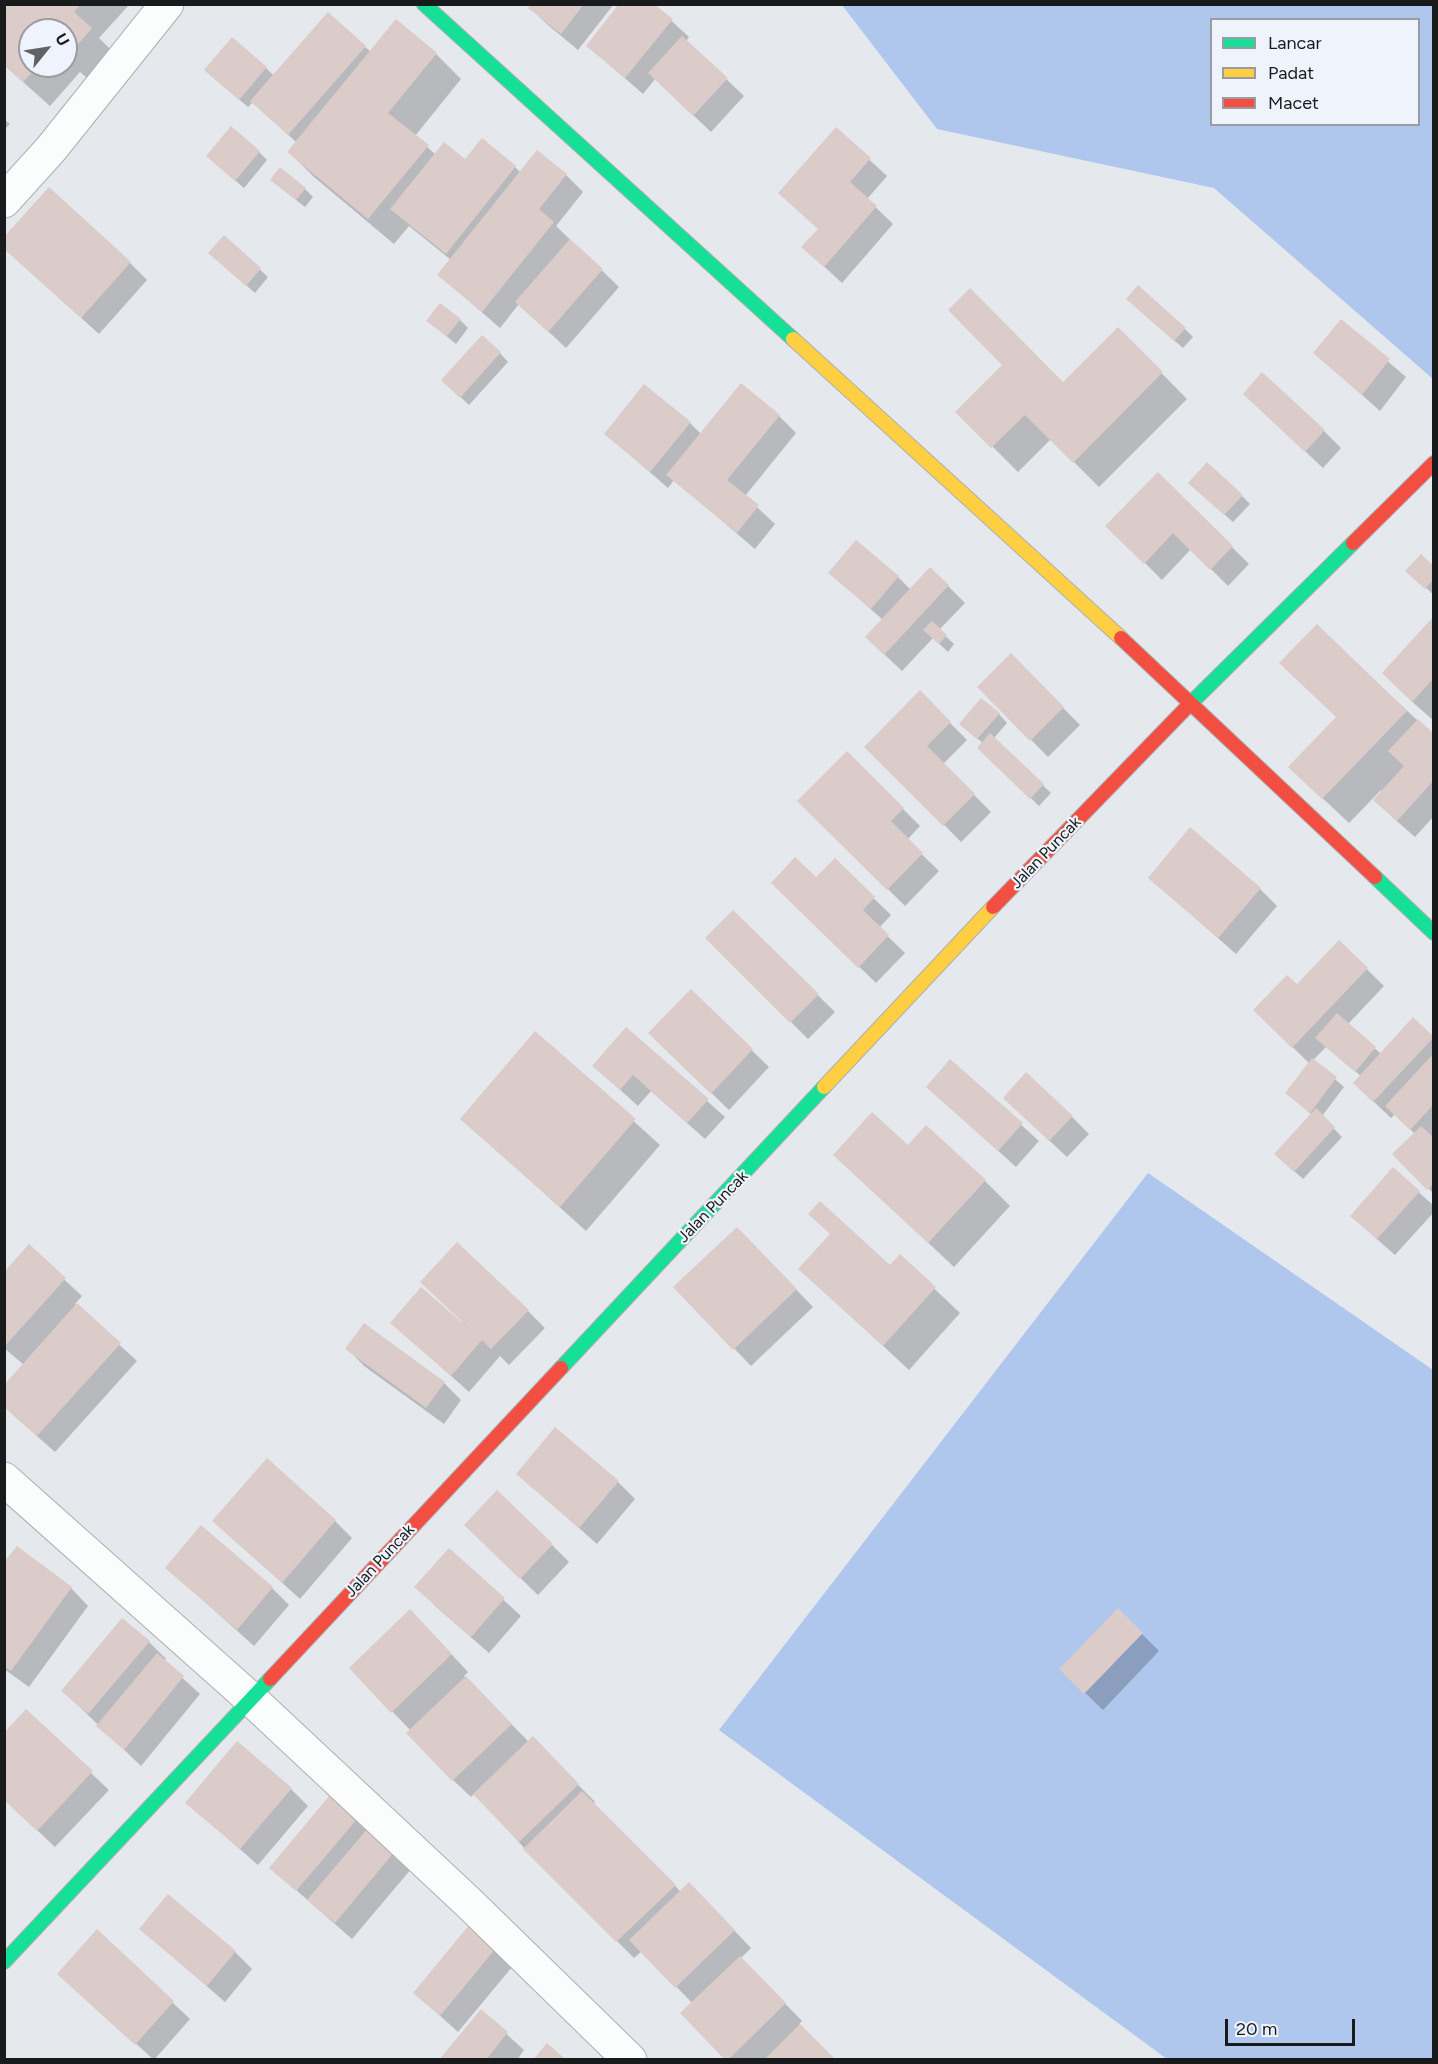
<!DOCTYPE html>
<html>
<head>
<meta charset="utf-8">
<style>
	body { margin:0 }
	#map { position:relative; width:1438px; height:2064px; overflow:hidden; background:#e5e8ec; font-family:Figtree,sans-serif }
	canvas { display:block }
	.frame { position:absolute; inset:0; border:6px solid #181a1c; pointer-events:none }
	.legend { position:absolute; left:1210px; top:18px; width:210px; height:108px; box-sizing:border-box; background:#eff4fc; border:2px solid #999da2; margin:0; padding:8px 10px; list-style:none; font-size:18px; color:#181a1c }
	.legend li { display:flex; align-items:center; gap:12px; height:30px }
	.legend b { width:30px; border:2px solid #999da2 }
	.north { position:absolute; left:18px; top:18px; width:60px; height:60px; box-sizing:border-box; background:#eff4fc; border:2px solid #999da2; border-radius:50%; rotate:60deg; font-size:16px; font-weight:700; line-height:24px; text-align:center; color:#181a1c }
	.north::after { content:''; display:block; margin:auto; width:21px; height:27px; background:#606265; clip-path:polygon(50% 0,100% 100%,50% 72%,0 100%) }
	.scale { position:absolute; left:1225px; top:2019px; width:130px; height:27px; box-sizing:border-box; border:3px solid #181a1c; border-top:0; padding-left:8px; font-size:18px; line-height:21px; white-space:nowrap; color:#181a1c; -webkit-text-stroke:4px #eff4fc; paint-order:stroke }
</style>
</head>
<body>
<div id="map">
<canvas width="1438" height="2064"></canvas>
<div class="frame"></div>
<ul class="legend">
<li><b style="height:8px;background:#16e098"></b>Lancar</li>
<li><b style="height:8px;background:#ffcf43"></b>Padat</li>
<li><b style="height:8px;background:#f24e42"></b>Macet</li>
</ul>
<div class="north">U</div>
<div class="scale">20 m</div>
</div>
<script>
const ctx = document.querySelector('canvas').getContext('2d');
ctx.lineJoin = 'round';
function fill(path, color) { ctx.fillStyle = color; ctx.fill(path, 'evenodd'); }
function strokePath(path, color, width, dash) { ctx.strokeStyle = color; ctx.lineWidth = width; ctx.lineCap = dash ? 'butt' : 'round'; ctx.setLineDash(dash || []); ctx.stroke(path); }
function label(font, color, halo, rows, align = 'center') {
  ctx.font = font + ' Figtree,sans-serif'; ctx.lineWidth = 4.5; ctx.setLineDash([]); ctx.textBaseline = 'middle'; ctx.strokeStyle = halo; ctx.fillStyle = color; for (const [text, x, y, turn = 0] of rows) {
    ctx.save(); ctx.translate(x, y); ctx.rotate((+turn || 0) * Math.PI / 180); ctx.textAlign = isNaN(turn) ? turn : align; if (halo) ctx.strokeText(text, 0, 0); ctx.fillText(text, 0, 0); ctx.restore();
  }
}
const forest = new Path2D(`
	M842,5H1433V379L1214,188L937,129ZM1212,20H1418V124H1212Z
	M1148,1173L1433,1370V2059H1167L719,1730Z`);
const shadow = new Path2D(`
	M4,4H128L129,5L99,38L116,55L92,82L80,72L50,106L4,65ZM30,30H66V66H30Z
	M533,4H614L578,50L548,25L530,8Z
	M620,4H653L689,37L686,41L744,96L711,132L655,79L643,94L588,46Z
	M365,47L371,52L436,54L461,79L415,136L436,155L465,162L515,167L521,173L566,175L583,192L556,226L619,287L566,348L519,304L500,328L439,275L451,260L409,226L394,244L314,177L289,152L296,142L253,102L248,107L214,78L266,68L274,76Z
	M4,119L10,124L4,130Z
	M836,129L887,176L867,199L893,224L842,283L803,247L819,230Z
	M259,152L267,160L244,188L216,164Z
	M281,188L305,189L313,197L305,207Z
	M224,237L268,277L255,293L219,261Z
	M18,261L130,263L147,280L99,334Z
	M1136,307L1185,329L1193,337L1183,348Z
	M460,320L468,328L456,344L428,321Z
	M1341,321L1406,377L1380,411L1315,353Z
	M1118,329L1187,399L1099,487L1051,439L1018,472L958,412L1063,384Z
	M500,353L508,362L469,405L451,388Z
	M1262,411L1324,431L1341,448L1323,468Z
	M779,416L796,433L745,496L775,524L755,549L674,480L668,488L606,434L690,423L701,434Z
	M1158,474L1249,564L1228,586L1191,549L1162,580L1108,526Z
	M1198,491L1242,496L1250,504L1233,522Z
	M1434,568V595L1416,579Z
	M830,573L898,577L911,590L948,586L965,603L939,630L954,644L948,652L933,638L902,671L884,654L883,620Z
	M1434,618V721L1409,699Z
	M1317,626L1434,736V816L1415,837L1392,817L1381,790L1349,823L1316,792L1337,717Z
	M1011,655L1080,725L1048,757L979,687Z
	M920,693L967,740L943,764L991,812L961,842L867,747Z
	M999,714L1007,723L994,738L1051,793L1039,806L979,748L983,743L969,732Z
	M847,753L920,826L907,840L939,871L905,906L799,801Z
	M835,861L891,915L879,928L905,953L876,983L773,883L816,879Z
	M1150,878L1260,889L1277,906L1236,954Z
	M733,912L835,1012L808,1039L707,938Z
	M1339,942L1384,986L1348,1024L1381,1054L1413,1019L1434,1038V1194L1394,1154L1415,1134L1395,1114L1391,1118L1372,1100L1361,1076L1326,1047L1313,1060L1344,1087L1322,1116L1342,1137L1303,1179L1284,1162L1312,1115L1287,1093L1309,1063L1272,1027L1297,986Z
	M691,991L769,1067L729,1110L667,1050Z
	M626,1029L725,1117L705,1139L651,1091L638,1106L594,1066Z
	M536,1033L660,1145L586,1231L462,1119Z
	M950,1061L1039,1141L1016,1167L928,1087Z
	M1022,1115L1072,1117L1089,1134L1067,1157Z
	M908,1147L985,1181L1010,1206L954,1267L835,1155Z
	M1393,1169L1434,1206V1212L1395,1255L1370,1233Z
	M754,1246L813,1307L751,1366L675,1287Z
	M29,1247L82,1296L75,1304L137,1361L55,1452L12,1414L24,1365L4,1348V1275Z
	M900,1256L960,1313L909,1370L800,1269L890,1267Z
	M528,1311L545,1328L509,1365L500,1356L469,1392L392,1323H461Z
	M347,1348L444,1383L461,1400L444,1424L364,1366Z
	M518,1474L618,1482L635,1499L597,1544Z
	M214,1521H335L352,1538L300,1599Z
	M483,1542L552,1545L569,1562L538,1595Z
	M17,1548L71,1588L88,1606L29,1687L4,1669V1565Z
	M449,1550L521,1616L489,1653L433,1604Z
	M167,1568L272,1588L289,1605L254,1646Z
	M1118,1610L1159,1651L1103,1710L1078,1686Z
	M427,1628L468,1672L464,1676L529,1742L550,1756L595,1802L593,1804L681,1892L706,1901L751,1948L741,1958L802,2021L799,2024L834,2060H727L693,2004L642,1951L634,1958L525,1849L475,1793L471,1797L453,1780L408,1733L411,1731L351,1668Z
	M149,1642L166,1659L164,1661L200,1694L141,1766L63,1691Z
	M26,1712L109,1790L55,1847L4,1799Z
	M291,1789L308,1806L258,1865L187,1803Z
	M330,1797L412,1868L352,1939L271,1868Z
	M474,1921L517,1961L458,2032L415,1993Z
	M141,1929L235,1952L252,1969L225,2002Z
	M97,1932L190,2019L154,2060L59,1974Z
	M481,2011L524,2050L517,2060H441Z`);
const building = new Path2D(`
	M4,4H81L74,12L92,28L66,58V30H30V66H38L23,82L4,65Z
	M531,4H584L561,34L528,8Z
	M618,5H655L673,19L625,78L586,46Z
	M328,12L366,46L288,135L250,101Z
	M396,19L437,53L388,113L429,145L368,219L287,152Z
	M682,36L728,78L693,116L648,73Z
	M232,37L267,67L239,100L204,70Z
	M231,126L260,151L235,181L206,156Z
	M836,127L871,158L850,182L877,206L824,267L801,247L818,229L778,193Z
	M482,138L516,166L446,254L390,209L444,142L465,159Z
	M537,150L567,174L539,209L554,222L482,312L437,275Z
	M280,167L306,188L296,200L270,180Z
	M49,187L131,262L81,318L4,249V237Z
	M224,235L261,268L246,286L208,253Z
	M570,239L603,269L548,332L515,302Z
	M1138,285L1186,328L1174,341L1126,299Z
	M970,288L1063,382L1118,327L1163,372L1073,463L1025,415L991,448L955,412L1002,365L948,310Z
	M440,303L461,319L447,336L426,321Z
	M1341,319L1390,359L1362,395L1313,353Z
	M482,335L501,352L460,398L441,380Z
	M1262,372L1325,430L1305,452L1243,394Z
	M741,383L780,415L727,480L759,505L737,533L666,475Z
	M644,384L691,422L650,472L604,434Z
	M1207,462L1243,495L1224,515L1188,483Z
	M1158,472L1233,546L1210,570L1173,533L1144,564L1105,526Z
	M856,540L899,576L871,609L828,573Z
	M1421,554L1434,566V579L1425,589L1405,571Z
	M930,567L949,585L884,655L865,637Z
	M1434,616V678L1412,702L1382,673Z
	M932,621L947,635L939,644L923,630Z
	M1317,624L1407,711L1322,799L1288,767L1336,717L1279,663Z
	M1011,653L1064,707L1030,741L977,687Z
	M920,690L951,722L927,746L975,794L943,826L864,747Z
	M981,698L1000,713L977,739L959,724Z
	M1418,719L1434,734V780L1397,821L1373,800L1404,766L1388,751Z
	M990,733L1044,784L1030,799L977,748Z
	M847,751L904,808L891,821L923,853L887,890L797,801Z
	M1190,827L1261,888L1218,938L1148,878Z
	M795,857L816,877L835,858L875,897L863,910L889,935L858,968L771,883Z
	M733,910L819,994L790,1023L705,938Z
	M1339,940L1368,968L1292,1048L1253,1010L1287,975L1297,984Z
	M691,989L753,1049L711,1094L648,1033Z
	M1337,1013L1376,1047L1355,1072L1315,1038Z
	M1413,1017L1434,1037L1373,1102L1353,1083Z
	M626,1027L709,1099L687,1123L633,1075L620,1090L592,1066Z
	M535,1031L636,1119L560,1207L460,1119Z
	M1434,1053V1104L1410,1130L1385,1106Z
	M1312,1058L1337,1077L1310,1113L1285,1093Z
	M950,1059L1023,1123L998,1151L926,1087Z
	M1026,1072L1073,1116L1049,1141L1003,1098Z
	M1316,1108L1335,1127L1294,1172L1274,1154Z
	M872,1112L908,1145L926,1125L986,1180L928,1243L833,1155Z
	M1421,1126L1434,1138V1183L1427,1190L1392,1154Z
	M1393,1167L1420,1191L1377,1239L1350,1216Z
	M820,1201L890,1265L900,1254L936,1287L883,1346L798,1269L830,1234L808,1214Z
	M737,1227L797,1289L733,1350L673,1287Z
	M457,1242L529,1310L491,1349L482,1340L451,1376L390,1323L421,1287L472,1331L420,1282Z
	M29,1244L66,1278L4,1347V1272Z
	M77,1303L121,1343L37,1436L4,1407V1385Z
	M364,1323L445,1382L426,1408L345,1349Z
	M555,1427L619,1481L579,1528L516,1474Z
	M267,1458L336,1520L282,1583L212,1521Z
	M497,1490L553,1544L520,1579L464,1525Z
	M201,1525L273,1587L237,1630L165,1568Z
	M17,1546L72,1587L11,1671L4,1666V1562Z
	M449,1548L505,1598L471,1637L414,1587Z
	M1118,1608L1143,1633L1084,1694L1059,1669Z
	M410,1609L452,1654L391,1713L349,1668Z
	M122,1618L150,1641L88,1714L61,1691Z
	M157,1653L184,1676L124,1750L96,1726Z
	M466,1676L512,1724L452,1781L406,1733Z
	M26,1709L93,1771L37,1831L4,1800V1733Z
	M533,1736L579,1784L519,1842L473,1794Z
	M237,1741L292,1788L240,1849L185,1803Z
	M582,1791L676,1885L616,1942L523,1849Z
	M330,1795L358,1818L296,1891L269,1868Z
	M369,1827L396,1850L335,1923L307,1900Z
	M689,1882L735,1930L675,1988L629,1940Z
	M168,1894L236,1951L207,1986L139,1929Z
	M474,1919L501,1942L440,2016L413,1993Z
	M97,1929L174,2001L135,2045L57,1974Z
	M740,1956L786,2003L728,2060H725L680,2013Z
	M481,2009L508,2032L486,2060H439Z
	M800,2024L836,2060H764Z
	M547,2043L566,2060H533Z`);
const street = new Path2D(`
	M4,201L51,149L167,4
	M4,1479L252,1700L470,1904L630,2060`);
const fast = new Path2D(`
	M424,4L793,339
	M1189,705L1353,543
	M1375,877L1434,933
	M561,1368L824,1087
	M4,1962L270,1679`);
const slow = new Path2D(`
	M793,339L1121,638
	M824,1087L993,907`);
const jam = new Path2D(`
	M1353,543L1434,463
	M1121,638L1375,877
	M993,907L1189,705
	M270,1679L561,1368`);
const streetNames = [
	["Jalan Puncak",1046,853,-46],
	["Jalan Puncak",713,1207,-46],
	["Jalan Puncak",380,1561,-47]
];
fill(forest, '#afc6ed');
fill(shadow, '#0003');
fill(building, '#dbcbc9');
strokePath(street, '#adafb2', 35);
strokePath(fast, '#adafb2', 16);
strokePath(slow, '#adafb2', 16);
strokePath(jam, '#adafb2', 16);
strokePath(street, '#fbfcfc', 33);
strokePath(fast, '#16e098', 14);
strokePath(slow, '#ffcf43', 14);
strokePath(jam, '#f24e42', 14);
label('16px', '#181a1c', '#eff4fc', streetNames);
</script>
</body>
</html>
